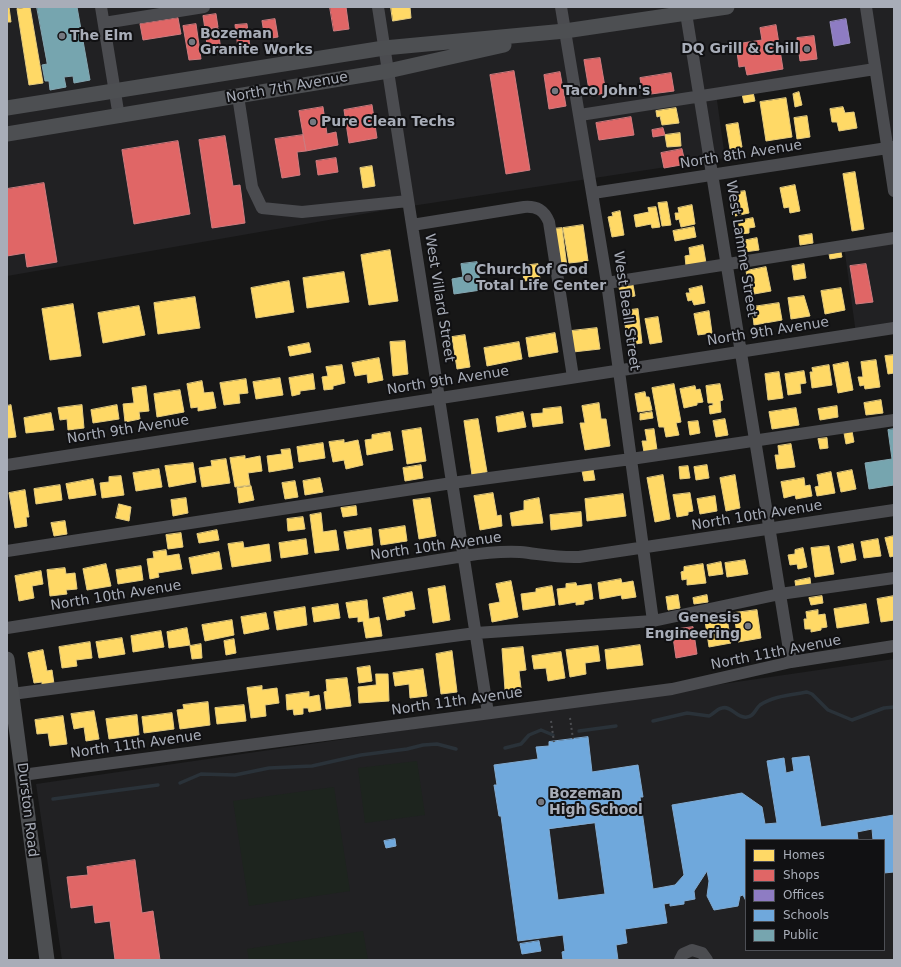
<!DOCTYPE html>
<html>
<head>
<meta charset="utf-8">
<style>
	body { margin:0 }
	#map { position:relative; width:901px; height:967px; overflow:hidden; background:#171717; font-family:"DejaVu Sans",sans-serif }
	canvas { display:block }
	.frame { position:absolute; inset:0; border:8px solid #a8adb8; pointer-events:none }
	.legend { position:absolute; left:745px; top:839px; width:140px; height:112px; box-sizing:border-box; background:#111113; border:1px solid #4d4f55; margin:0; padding:5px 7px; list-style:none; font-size:12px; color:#a8adb8 }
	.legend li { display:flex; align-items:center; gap:8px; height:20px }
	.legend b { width:20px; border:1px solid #4d4f55 }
</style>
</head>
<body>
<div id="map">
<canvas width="901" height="967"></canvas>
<div class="frame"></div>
<ul class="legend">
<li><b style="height:11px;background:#ffd966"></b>Homes</li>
<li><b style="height:11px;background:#e06666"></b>Shops</li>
<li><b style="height:11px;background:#8e7cc3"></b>Offices</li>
<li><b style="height:11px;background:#6fa8dc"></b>Schools</li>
<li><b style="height:11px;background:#76a5af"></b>Public</li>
</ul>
</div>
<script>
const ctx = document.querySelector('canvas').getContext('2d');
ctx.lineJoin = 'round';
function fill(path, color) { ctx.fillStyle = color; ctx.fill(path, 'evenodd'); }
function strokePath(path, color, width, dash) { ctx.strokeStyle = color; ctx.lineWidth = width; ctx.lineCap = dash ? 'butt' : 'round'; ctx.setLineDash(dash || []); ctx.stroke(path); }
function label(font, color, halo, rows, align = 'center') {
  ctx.font = font + ' "DejaVu Sans",sans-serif'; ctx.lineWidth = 4; ctx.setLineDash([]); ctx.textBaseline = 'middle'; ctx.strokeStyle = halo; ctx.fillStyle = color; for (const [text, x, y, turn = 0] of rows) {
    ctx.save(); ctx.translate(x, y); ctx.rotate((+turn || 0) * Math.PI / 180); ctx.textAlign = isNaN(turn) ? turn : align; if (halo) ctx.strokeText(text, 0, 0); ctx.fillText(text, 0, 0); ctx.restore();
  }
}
const built = new Path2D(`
	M7,7H894V192L875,69L716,93L725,158L392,209L7,276Z
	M894,238V328L856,334L844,246Z
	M894,659V960H62L36,784ZM746,840H884V950H746Z`);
const green = new Path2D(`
	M417,761L425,815L365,823L358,768Z
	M334,787L350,891L249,906L233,801Z
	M363,931L368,960H249L247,949Z`);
const homes = new Path2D(`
	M7,7H9L11,22H7Z
	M30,7L43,83L29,85L17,9Z
	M391,7H410L411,18L393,21Z
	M753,92L755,101L744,103L742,94Z
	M799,92L802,105L795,107L793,94Z
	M786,98L792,137L766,141L760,102Z
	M843,107L845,113L854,112L857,128L839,131L837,122H832L830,109Z
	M676,108L679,123L662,125L660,116L657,117L656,111Z
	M807,116L810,137L797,139L794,118Z
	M738,123L742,147L730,149L726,125Z
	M680,133L681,146L667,147L665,135Z
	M372,166L375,186L363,188L360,168Z
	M855,172L864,229L852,231L843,174Z
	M795,185L800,211L790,213L789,207L784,208L780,188Z
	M745,191L749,213L735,216L731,193Z
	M667,202L671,225L662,226L658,203Z
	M692,205L695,224L681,227L679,219L676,220L675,213H679L678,208Z
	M656,207L660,227L652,228L651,224L636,227L634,215L649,212L648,208Z
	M620,211L624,235L612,237L608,217L613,216L612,213Z
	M753,218L755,227L749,228V233L741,234L738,221Z
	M583,225L588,261L569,263L563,228Z
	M694,227L696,237L675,241L673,231Z
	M562,228L567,267L558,269L552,229Z
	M812,234L813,243L800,245L799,236Z
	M757,238L759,250L744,252L742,241Z
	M703,245L706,263L686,266L685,256L690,255L689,248Z
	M390,250L398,301L369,305L361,255Z
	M841,252L842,257L830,259L829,254Z
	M538,264L540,279L524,281L522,266Z
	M804,264L806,278L794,280L792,266Z
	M766,267L771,291L754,294L752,282H748L746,271Z
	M344,272L349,302L307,308L303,278Z
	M289,281L294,312L256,318L251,288Z
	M633,285L635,296L621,298L619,287Z
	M702,286L705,303L694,305L692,300L688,301L686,293H690L689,289Z
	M841,288L845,310L825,314L821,291Z
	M804,296L810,316L791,319L788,298Z
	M195,297L200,328L158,334L154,303Z
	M779,303L782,320L754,325L752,307Z
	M73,304L81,356L50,360L42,309Z
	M139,306L145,335L103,343L98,313Z
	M638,309L642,343L628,345L623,311Z
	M709,311L712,333L698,335L694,314Z
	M658,317L662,342L650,344L645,319Z
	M597,328L600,349L573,352L571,331Z
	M555,333L558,352L529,357L526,338Z
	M465,335L470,367L457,369L452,337Z
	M405,341L408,374L393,376L390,342Z
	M519,342L522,359L487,366L484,348Z
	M309,343L311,352L290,356L288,347Z
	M894,355V373L888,374L885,356Z
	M379,358L383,380L368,383L367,374L355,376L352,363Z
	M876,360L880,387L865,389L864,385L860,386L858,377H863L861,362Z
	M848,362L853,390L838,393L833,365Z
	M342,365L345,383L333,386V389L324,390L322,377L328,376L326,367Z
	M829,365L832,385L812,388L810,372H813L812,368Z
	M804,371L806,383L800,384L801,393L788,395L785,374Z
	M779,372L783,398L768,400L765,374Z
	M313,374L315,389L300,391V394L292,396L289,378Z
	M280,378L283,395L256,399L253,382Z
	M246,379L248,393L239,394L240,403L224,405L220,383Z
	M202,381L204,393L213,392L216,408L198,411V407L191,408L187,384Z
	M674,384L681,422L676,423L679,435L666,437L664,427H659L652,388Z
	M720,384L723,400L720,401L721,412L710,414L709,406L713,405V403H708L706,386Z
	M146,386L149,411L139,412L140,419L125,422L123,404L134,403L132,388Z
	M695,386L696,390L700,389L703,402L697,403V405L684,408L680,389Z
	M180,390L184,412L157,417L154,394Z
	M645,392L646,397H649L652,410L638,412L635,394Z
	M881,400L883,413L866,415L864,403Z
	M599,403L601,419H606L610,446L585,450L580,423H585L582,406Z
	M11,405L16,437L7,438V406Z
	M82,405L84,428L68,430L67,419L60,420L58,408Z
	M117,405L119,419L93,423L91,410Z
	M837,406L838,417L820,420L818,409Z
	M561,407L563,423L533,427L531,414L543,413V409Z
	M796,408L799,425L772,429L769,412Z
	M523,412L526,427L498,432L496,417Z
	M652,412L653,418L640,420V414Z
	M51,413L54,430L26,433L24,418Z
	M478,419L487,472L472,475L464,421Z
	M725,419L728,435L716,437L713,421Z
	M698,421L700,433L690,435L688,422Z
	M421,428L426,461L407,464L402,431Z
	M654,429L657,450L644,452L642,441H647L645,430Z
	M852,431L854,442L846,444L844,433Z
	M390,432L393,450L367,455L365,440L372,439V435Z
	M827,438L828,448L820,449L818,439Z
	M344,440V443L358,440L363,465L346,469L344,460L333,462L329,442Z
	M323,443L325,458L299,462L297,447Z
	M791,444L795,467L777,469L775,455H779L778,446Z
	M290,449L293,468L269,472L267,456L282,454L281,450Z
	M245,456V459L260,456L262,471L248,473L250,485L235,487L230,458Z
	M226,459L230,483L202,487L199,468L212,466L211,461Z
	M193,463L196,482L169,487L165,466Z
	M421,465L423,478L405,481L403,468Z
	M707,465L709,478L696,480L694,467Z
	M688,466L690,478L680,479L679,467Z
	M159,469L162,487L136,491L133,473Z
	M593,469L595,480L584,481L582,471Z
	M852,470L856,489L841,492L837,473Z
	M831,472L835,493L817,496L815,487L819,486L817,475Z
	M663,475L670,519L655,522L647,478Z
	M735,475L740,508L726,511L720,478Z
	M121,476L124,495L102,498L100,483L109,482V477Z
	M320,478L323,492L305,495L303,481Z
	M804,478L805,486L810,485L812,496L796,499L795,495L784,498L781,482Z
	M93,479L96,495L69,499L66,484Z
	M295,481L298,497L285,499L282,483Z
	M60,485L62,500L36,504L34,489Z
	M251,486L254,500L239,503L237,488Z
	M25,490L29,517H26L27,526L15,528L9,493Z
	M493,493L497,516L501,515L502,526L480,530L474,496Z
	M690,493L693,511L688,512V515L677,517L673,495Z
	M623,494L626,516L587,521L585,499Z
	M715,496L717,511L700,514L697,499Z
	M186,498L188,513L173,516L171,500Z
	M430,498L436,536L419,539L413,500Z
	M539,498L543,523L512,526L510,513L524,510V501Z
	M119,504L131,507L129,521L116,518Z
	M356,506L357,515L343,517L341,508Z
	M581,512L582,526L551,530L550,515Z
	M321,513L323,532L336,530L339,550L315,553L310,515Z
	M303,517L305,529L288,531L287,519Z
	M65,521L67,534L54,536L51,523Z
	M405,526L407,541L381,545L379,530Z
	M371,528L373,545L347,549L344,532Z
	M217,530L219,540L199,543L197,534Z
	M181,533L183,547L168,549L166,535Z
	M894,536V556L890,557L885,538Z
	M306,539L308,554L281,558L279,543Z
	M878,539L881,556L864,558L861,542Z
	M243,542L244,548L269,544L271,561L232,567L228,544Z
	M853,544L856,560L841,563L838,547Z
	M829,546L834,574L815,577L811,548Z
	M803,548L807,567L798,569L797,564L790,565L788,555L795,554V550Z
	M166,550L167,556L179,554L182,569L158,573L159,577L150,579L147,559L154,558L153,552Z
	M219,552L222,569L192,574L189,558Z
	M745,560L748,574L727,577L725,563Z
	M721,562L723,574L709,576L707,565Z
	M106,564L111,586L87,590L83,569Z
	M703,564L706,583L687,585V579L682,580L681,572L684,571V567Z
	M141,566L143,580L118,584L116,570Z
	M65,568L66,574L75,573L77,589L66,590L67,594L50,596L47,570Z
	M41,571L43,584L32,586L34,598L19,601L15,576Z
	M810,578L811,586L796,588L795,581Z
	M621,579L622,583L633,581L636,597L622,599L621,595L600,599L598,583Z
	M511,581L518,617L492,622L489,604L500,602L496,584Z
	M576,583L577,586L591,584L593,599L584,601V604L576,605V602L559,605L557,589L566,588V584Z
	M445,586L450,620L433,623L428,589Z
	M552,586L555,605L523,610L521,594L536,592V589Z
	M412,592L415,609L404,611L405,616L387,620L383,598Z
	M678,595L680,608L668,610L666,597Z
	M707,595L708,602L694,604L693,598Z
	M822,596L823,603L811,605L809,598Z
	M894,596V620L881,622L877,599Z
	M367,600L369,619L379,617L382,636L366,638L363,621L358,622V617L349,618L346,603Z
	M338,604L340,618L314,622L312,608Z
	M866,604L869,623L837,628L834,609Z
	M305,607L307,625L277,630L274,612Z
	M757,610L761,638L738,642L734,613Z
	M818,610V615L825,614L827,627L821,628V630L811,632V629H805L804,619H807L806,612Z
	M266,613L269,629L244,634L241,617Z
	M727,618L731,643L709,647L705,621Z
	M232,620L234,635L205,641L202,625Z
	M187,628L190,645L169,648L167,632Z
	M161,631L164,647L133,652L131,636Z
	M122,638L125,654L99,658L96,642Z
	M234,639L236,653L226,655L224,641Z
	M90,642L92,658L76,660L77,666L62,668L59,647Z
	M201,644L202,658L192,659L190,646Z
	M640,645L643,665L607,669L605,650Z
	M598,646L600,661L585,663L586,674L570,677L566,650Z
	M523,647L526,670L519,671L521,688L505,690L502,649Z
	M43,650L47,671L52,670L54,684L42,687V682L34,683L28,653Z
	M452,651L457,692L441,694L436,654Z
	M561,652L565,678L548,681L546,668L534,669L532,656Z
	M370,666L372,681L359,683L357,668Z
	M423,669L427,696L410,698L409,684L395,686L393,673Z
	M376,674H388L389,701L359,703L358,687L376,685Z
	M347,678L351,706L326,709L324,692L327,691L326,680Z
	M262,686V690L277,688L279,703L265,705L266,716L251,718L247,688Z
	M309,692V697L319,695L321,710L309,712L308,708H303V714L294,715L293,709L287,710L286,695Z
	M208,702L210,725L180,729L177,710L184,709L183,705Z
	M244,705L246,721L217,724L215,708Z
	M94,711L99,739L86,741L84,727L74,729L71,714Z
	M172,713L174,729L144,733L142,717Z
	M137,715L139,735L109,739L106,719Z
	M63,716L67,744L50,746L48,733L37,734L35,720Z`);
const shops = new Path2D(`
	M330,7H346L349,29L334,31Z
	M216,14L218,27L205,29L203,16Z
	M178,18L181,34L143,40L140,24Z
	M275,19L278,37L265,39L262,21Z
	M196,24L201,59L189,60L183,26Z
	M247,24L250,47L238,48L235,25Z
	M776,25L783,69L747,75L745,66L739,67L736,44L762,40L760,28Z
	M218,28L221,51L208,52L205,30Z
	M814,36L817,59L800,61L797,38Z
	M600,58L606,93L590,96L584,60Z
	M514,71L530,170L506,174L490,75Z
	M560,72L566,106L549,109L544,75Z
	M671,73L674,91L643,95L640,78Z
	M372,105L377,138L349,143L344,110Z
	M323,107L327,134L336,132L338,145L306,151L299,111Z
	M631,117L634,135L599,140L596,123Z
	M663,128L665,135L653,137L652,130Z
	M303,135L306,151L297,152L300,175L282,178L275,139Z
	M225,136L233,186L240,185L245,223L212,228L199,140Z
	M178,141L190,214L134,224L122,150Z
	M682,149L684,158L680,159L681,165L664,168L661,153Z
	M336,158L338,172L318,175L316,161Z
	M44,183L57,262L27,267L25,253L7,256V189Z
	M866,264L873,302L856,304L850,266Z
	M693,627L697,654L676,658L672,630Z
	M135,860L142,913L153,911L160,960H115L110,921L95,923L93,905L71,908L67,877L88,875L87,867Z`);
const offices = new Path2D(`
	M846,19L850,43L834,46L830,22Z`);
const schools = new Path2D(`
	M588,737L592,772L638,765L643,797H640L653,889L675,885L684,875L672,805L742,793L762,807L765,824L777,823L767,761L784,758L786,773L794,771L792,758L809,756L821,827L894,815V872L884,873V840H873L872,829L857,832L858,840H746V901L743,895L740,896L738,906L714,910L707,896L709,881L707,871L694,891L695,899L684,901V904L670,906V903L664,904L667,923L625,929L627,943L616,945L618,960H563L562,952L565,951L563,935L518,941L501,816H499L494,785H497L494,765L538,759L536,747L549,746V742ZM595,823L605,894L558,900L549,829Z
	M395,839L396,846L386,848L384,841Z
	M539,941L541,951L522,954L520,944Z`);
const public = new Path2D(`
	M37,7H77L90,80L74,83L73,76L64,77L66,87L50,90L49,81H45L42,65L47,64Z
	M477,262L481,290L454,294L452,279L463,277L461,264Z
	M894,429V485L869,489L865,463L892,459L888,430Z`);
const stream = new Path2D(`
	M653,721L687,713L709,716C713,714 717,709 722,708C731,705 737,719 747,717C754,717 755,709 760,705C773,696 791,695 807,692L812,694L828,710L852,720L884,708L894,707
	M579,731L616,726
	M505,748L521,744L529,735L541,730L553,735
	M180,783L201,774L235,775L269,768L312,766L361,755L407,749L423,745L437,744L456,749
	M53,799L158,785`);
const path = new Path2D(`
	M570,718L573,739
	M551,721L554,742`);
const minor = new Path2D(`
	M101,7L119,117
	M378,7L488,713
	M561,7L607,283L653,621
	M685,7L791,662
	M866,7L894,191
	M104,23L204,7
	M238,96L252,187L262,208L302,212L408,201
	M580,115L875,69
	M593,193L894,147
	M412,225L524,207C537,206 544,210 549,222L573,377
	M607,283L894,238
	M7,465L894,328
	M7,551L452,483L631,459L894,420
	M7,628L464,556C483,553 501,551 520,552C540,554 558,558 579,557L894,510
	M12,694L476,633L653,621L780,594L894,578
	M22,775L672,689L791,662L894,646
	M680,960L683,954L692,950L702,953L707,960`);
const major = new Path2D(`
	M7,108L384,48L565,31L727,7
	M7,134L388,71L504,45
	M7,659L47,960`);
const markers = [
	[62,36,4,"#757880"],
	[192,42,4,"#757880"],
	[807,49,4,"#757880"],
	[555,91,4,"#757880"],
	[313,122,4,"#757880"],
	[468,278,4,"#757880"],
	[748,626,4,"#757880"],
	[541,802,4,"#757880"]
];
const poiNames = [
	["Bozeman",200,34],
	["Granite Works",200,50],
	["The Elm",70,36],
	["DQ Grill & Chill",799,49,"right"],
	["Taco John's",563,91],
	["Pure Clean Techs",321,122],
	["Church of God",476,270],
	["Total Life Center",476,286],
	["Genesis",740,618,"right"],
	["Engineering",740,634,"right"],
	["Bozeman",549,794],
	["High School",549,810]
];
const streetNames = [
	["North 7th Avenue",287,88,-10],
	["North 8th Avenue",741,155,-9],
	["West Lamme Street",741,249,81],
	["West Villard Street",439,298,81],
	["West Beall Street",626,311,82],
	["North 9th Avenue",768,332,-9],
	["North 9th Avenue",448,381,-9],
	["North 9th Avenue",128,430,-9],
	["North 10th Avenue",757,516,-9],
	["North 10th Avenue",436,547,-8],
	["North 10th Avenue",116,596,-9],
	["North 11th Avenue",776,653,-11],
	["North 11th Avenue",457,702,-8],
	["North 11th Avenue",136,745,-8],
	["Durston Road",27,810,83]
];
fill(built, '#212123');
fill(green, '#1d241e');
fill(homes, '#ffd966');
strokePath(homes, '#e5cc7f', 1);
fill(shops, '#e06666');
strokePath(shops, '#cf7b7f', 1);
fill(offices, '#8e7cc3');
strokePath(offices, '#968bc0', 1);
fill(schools, '#6fa8dc');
strokePath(schools, '#80aad1', 1);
fill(public, '#76a5af');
strokePath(public, '#85a7b2', 1);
strokePath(stream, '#2a3239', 3.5);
strokePath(path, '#4d4e52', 2, [2, 3]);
strokePath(minor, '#4b4c50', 12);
strokePath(major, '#4d4f52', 15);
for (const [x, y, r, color] of markers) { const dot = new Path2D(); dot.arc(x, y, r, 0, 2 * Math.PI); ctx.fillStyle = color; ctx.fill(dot); strokePath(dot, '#111113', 1.5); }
label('bold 14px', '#a8adb8', '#111113', poiNames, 'left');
label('14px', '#a8adb8', '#111113', streetNames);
</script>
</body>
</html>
